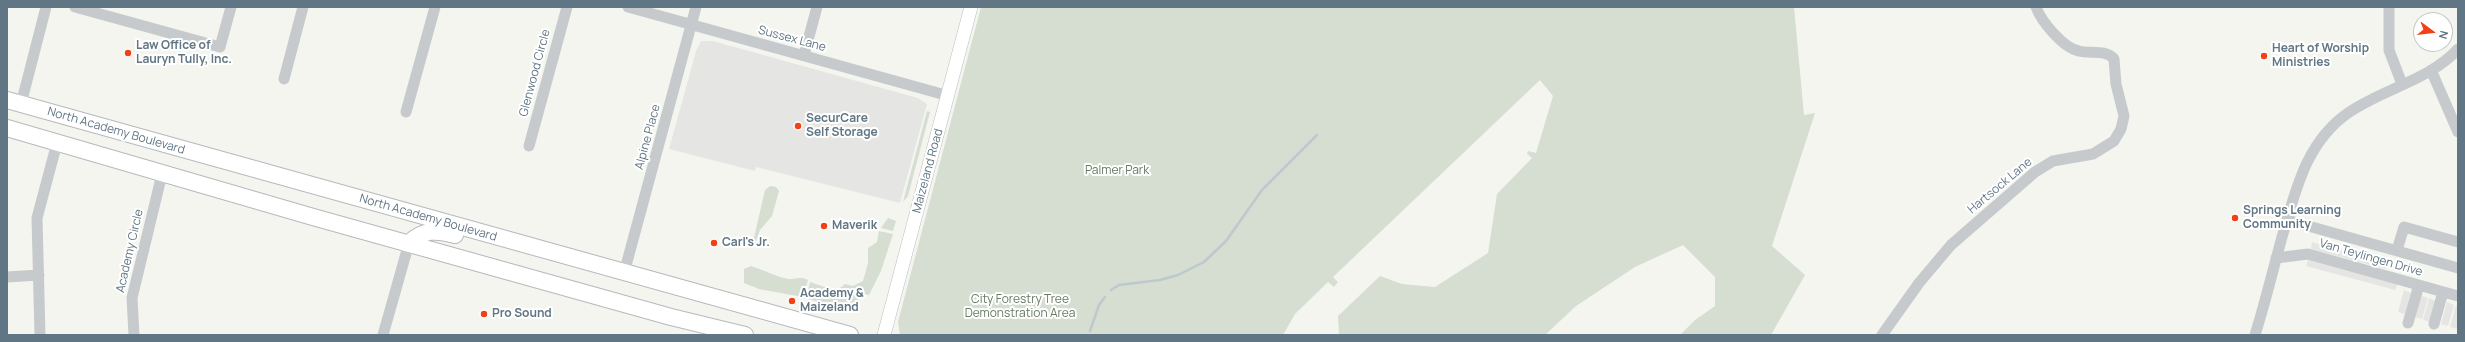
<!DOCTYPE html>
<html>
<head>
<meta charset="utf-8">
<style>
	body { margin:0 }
	#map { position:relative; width:2465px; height:342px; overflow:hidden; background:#f5f5f0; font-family:Manrope,sans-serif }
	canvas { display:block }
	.frame { position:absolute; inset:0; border:8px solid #617684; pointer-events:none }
	.north { position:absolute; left:2413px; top:12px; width:40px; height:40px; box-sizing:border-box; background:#fff; border:1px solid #c0c8ce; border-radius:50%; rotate:105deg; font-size:11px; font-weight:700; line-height:16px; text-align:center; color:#617684 }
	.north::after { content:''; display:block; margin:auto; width:14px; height:18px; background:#f04216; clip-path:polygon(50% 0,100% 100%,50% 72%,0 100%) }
</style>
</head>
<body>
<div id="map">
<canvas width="2465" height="342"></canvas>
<div class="frame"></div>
<div class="north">N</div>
</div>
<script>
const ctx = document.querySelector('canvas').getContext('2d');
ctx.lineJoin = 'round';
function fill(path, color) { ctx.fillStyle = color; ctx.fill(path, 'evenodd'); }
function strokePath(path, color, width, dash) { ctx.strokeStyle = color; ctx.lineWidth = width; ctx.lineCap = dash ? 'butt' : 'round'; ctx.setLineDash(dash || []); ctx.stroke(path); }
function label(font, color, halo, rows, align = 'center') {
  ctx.font = font + ' Manrope,sans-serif'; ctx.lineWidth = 4; ctx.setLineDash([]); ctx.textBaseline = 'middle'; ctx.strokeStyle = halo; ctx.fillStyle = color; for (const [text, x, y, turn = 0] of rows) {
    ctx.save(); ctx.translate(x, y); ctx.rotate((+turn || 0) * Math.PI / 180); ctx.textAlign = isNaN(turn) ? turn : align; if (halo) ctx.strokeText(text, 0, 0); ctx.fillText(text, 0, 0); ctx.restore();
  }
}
const built = new Path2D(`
	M701,41H713L918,98L927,104L900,203L756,167L755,171L669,149L696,51Z
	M2312,242L2388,263L2386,269L2311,249Z
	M2308,259L2398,284L2395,290L2306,266Z
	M2404,290L2411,293L2405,314L2398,312Z
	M2421,296L2428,298L2422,319L2415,317Z
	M2429,298L2436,301L2430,322L2423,320Z
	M2447,302L2454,305L2448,326L2441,324Z
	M2456,305L2458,306L2457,329L2450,327Z`);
const green = new Path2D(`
	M981,7H1794L1804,115L1815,113L1772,246L1805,275L1771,335H1680L1695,320L1715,306V277L1683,245L1635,267L1576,306L1545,335H1339L1338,316L1380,276L1402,284L1435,287L1488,253L1497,194L1532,158L1527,154L1528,151L1536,153L1553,96L1540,80L1333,277L1338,282L1334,287L1328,282L1295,314L1283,335H900L898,322Z
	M927,111L930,112L908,196L903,202Z
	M770,186L776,187L779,191L772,216L760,230L756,241L753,242L765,190Z
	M888,218L896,221L893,231L881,228Z
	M879,231L893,234L881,271L869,295L863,294L852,306H845L841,309L806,298L810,282L836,291L845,284L853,286L863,281L868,263V248L877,242Z
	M751,266C764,270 776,277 789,279C796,279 801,276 808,280L803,297L759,289L744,283V269Z`);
const stream = new Path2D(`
	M1111,290L1119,285L1160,280L1178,275L1204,262L1226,241L1262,190L1317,135
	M1090,331L1099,305L1105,297`);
const minor = new Path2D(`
	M75,7L220,47L231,7
	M628,7L949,96
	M2389,7V50L2402,84
	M804,55L817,7
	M2431,70L2458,132
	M284,79L303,7
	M21,104L46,7
	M406,112L435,7
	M529,146L567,7
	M2287,220L2458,268
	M2397,250L2404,227L2458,242
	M2276,258L2308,254L2458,296
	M624,273L696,7
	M7,277L39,275
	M2408,323L2419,285
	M2434,324L2443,292
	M40,335L37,218L57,143
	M134,335L132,298L162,174
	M383,335L409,243
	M1882,335L1919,283L1951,245L2035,172L2053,161L2093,154L2114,141L2121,129L2124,116L2116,84L2114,59C2105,49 2091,54 2079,51C2063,48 2041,21 2036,7
	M2255,335C2266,300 2274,265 2284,230C2297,185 2308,141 2348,113C2382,89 2430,80 2458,49`);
const major = new Path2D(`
	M884,335L971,7`);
const highway = new Path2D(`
	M7,100L850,335
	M7,128L313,217L671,317L745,335
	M409,243C423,229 437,230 455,235`);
const markers = [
	[128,53,4,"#f04216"],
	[2264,56,4,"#f04216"],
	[798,126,4,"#f04216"],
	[2235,218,4,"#f04216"],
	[824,226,4,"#f04216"],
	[714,243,4,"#f04216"],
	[792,301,4,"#f04216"],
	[484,314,4,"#f04216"]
];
const streetNames = [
	["Sussex Lane",792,39,15],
	["Glenwood Circle",535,73,-75],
	["North Academy Boulevard",116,131,16],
	["Alpine Place",648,137,-75],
	["Maizeland Road",928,171,-75],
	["Hartsock Lane",2000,186,-40],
	["North Academy Boulevard",428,218,16],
	["Academy Circle",130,251,-77],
	["Van Teylingen Drive",2371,258,16]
];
const poiNames = [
	["Law Office of",136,46],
	["Lauryn Tully, Inc.",136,60],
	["Heart of Worship",2272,49],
	["Ministries",2272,63],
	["SecurCare",806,119],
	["Self Storage",806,133],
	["Springs Learning",2243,211],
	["Community",2243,225],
	["Maverik",832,226],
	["Carl's Jr.",722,243],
	["Academy &",800,294],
	["Maizeland",800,308],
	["Pro Sound",492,314]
];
const parkNames = [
	["Palmer Park",1117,171],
	["City Forestry Tree",1020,300],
	["Demonstration Area",1020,314]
];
fill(built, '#e5e6e4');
fill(green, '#d6ddd1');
strokePath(stream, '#bcc9ce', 2.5);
strokePath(major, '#b7bbbe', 14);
strokePath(highway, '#b6babd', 18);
strokePath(minor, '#c7cacd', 11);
strokePath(major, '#fff', 13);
strokePath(highway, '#fff', 16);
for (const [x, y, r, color] of markers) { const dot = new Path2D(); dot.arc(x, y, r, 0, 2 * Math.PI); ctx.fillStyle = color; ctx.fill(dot); strokePath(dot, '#fff', 1.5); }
label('12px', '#617684', '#fff', streetNames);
label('bold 12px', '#617684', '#fff', poiNames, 'left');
label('12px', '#677b61', '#fff', parkNames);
</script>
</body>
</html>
